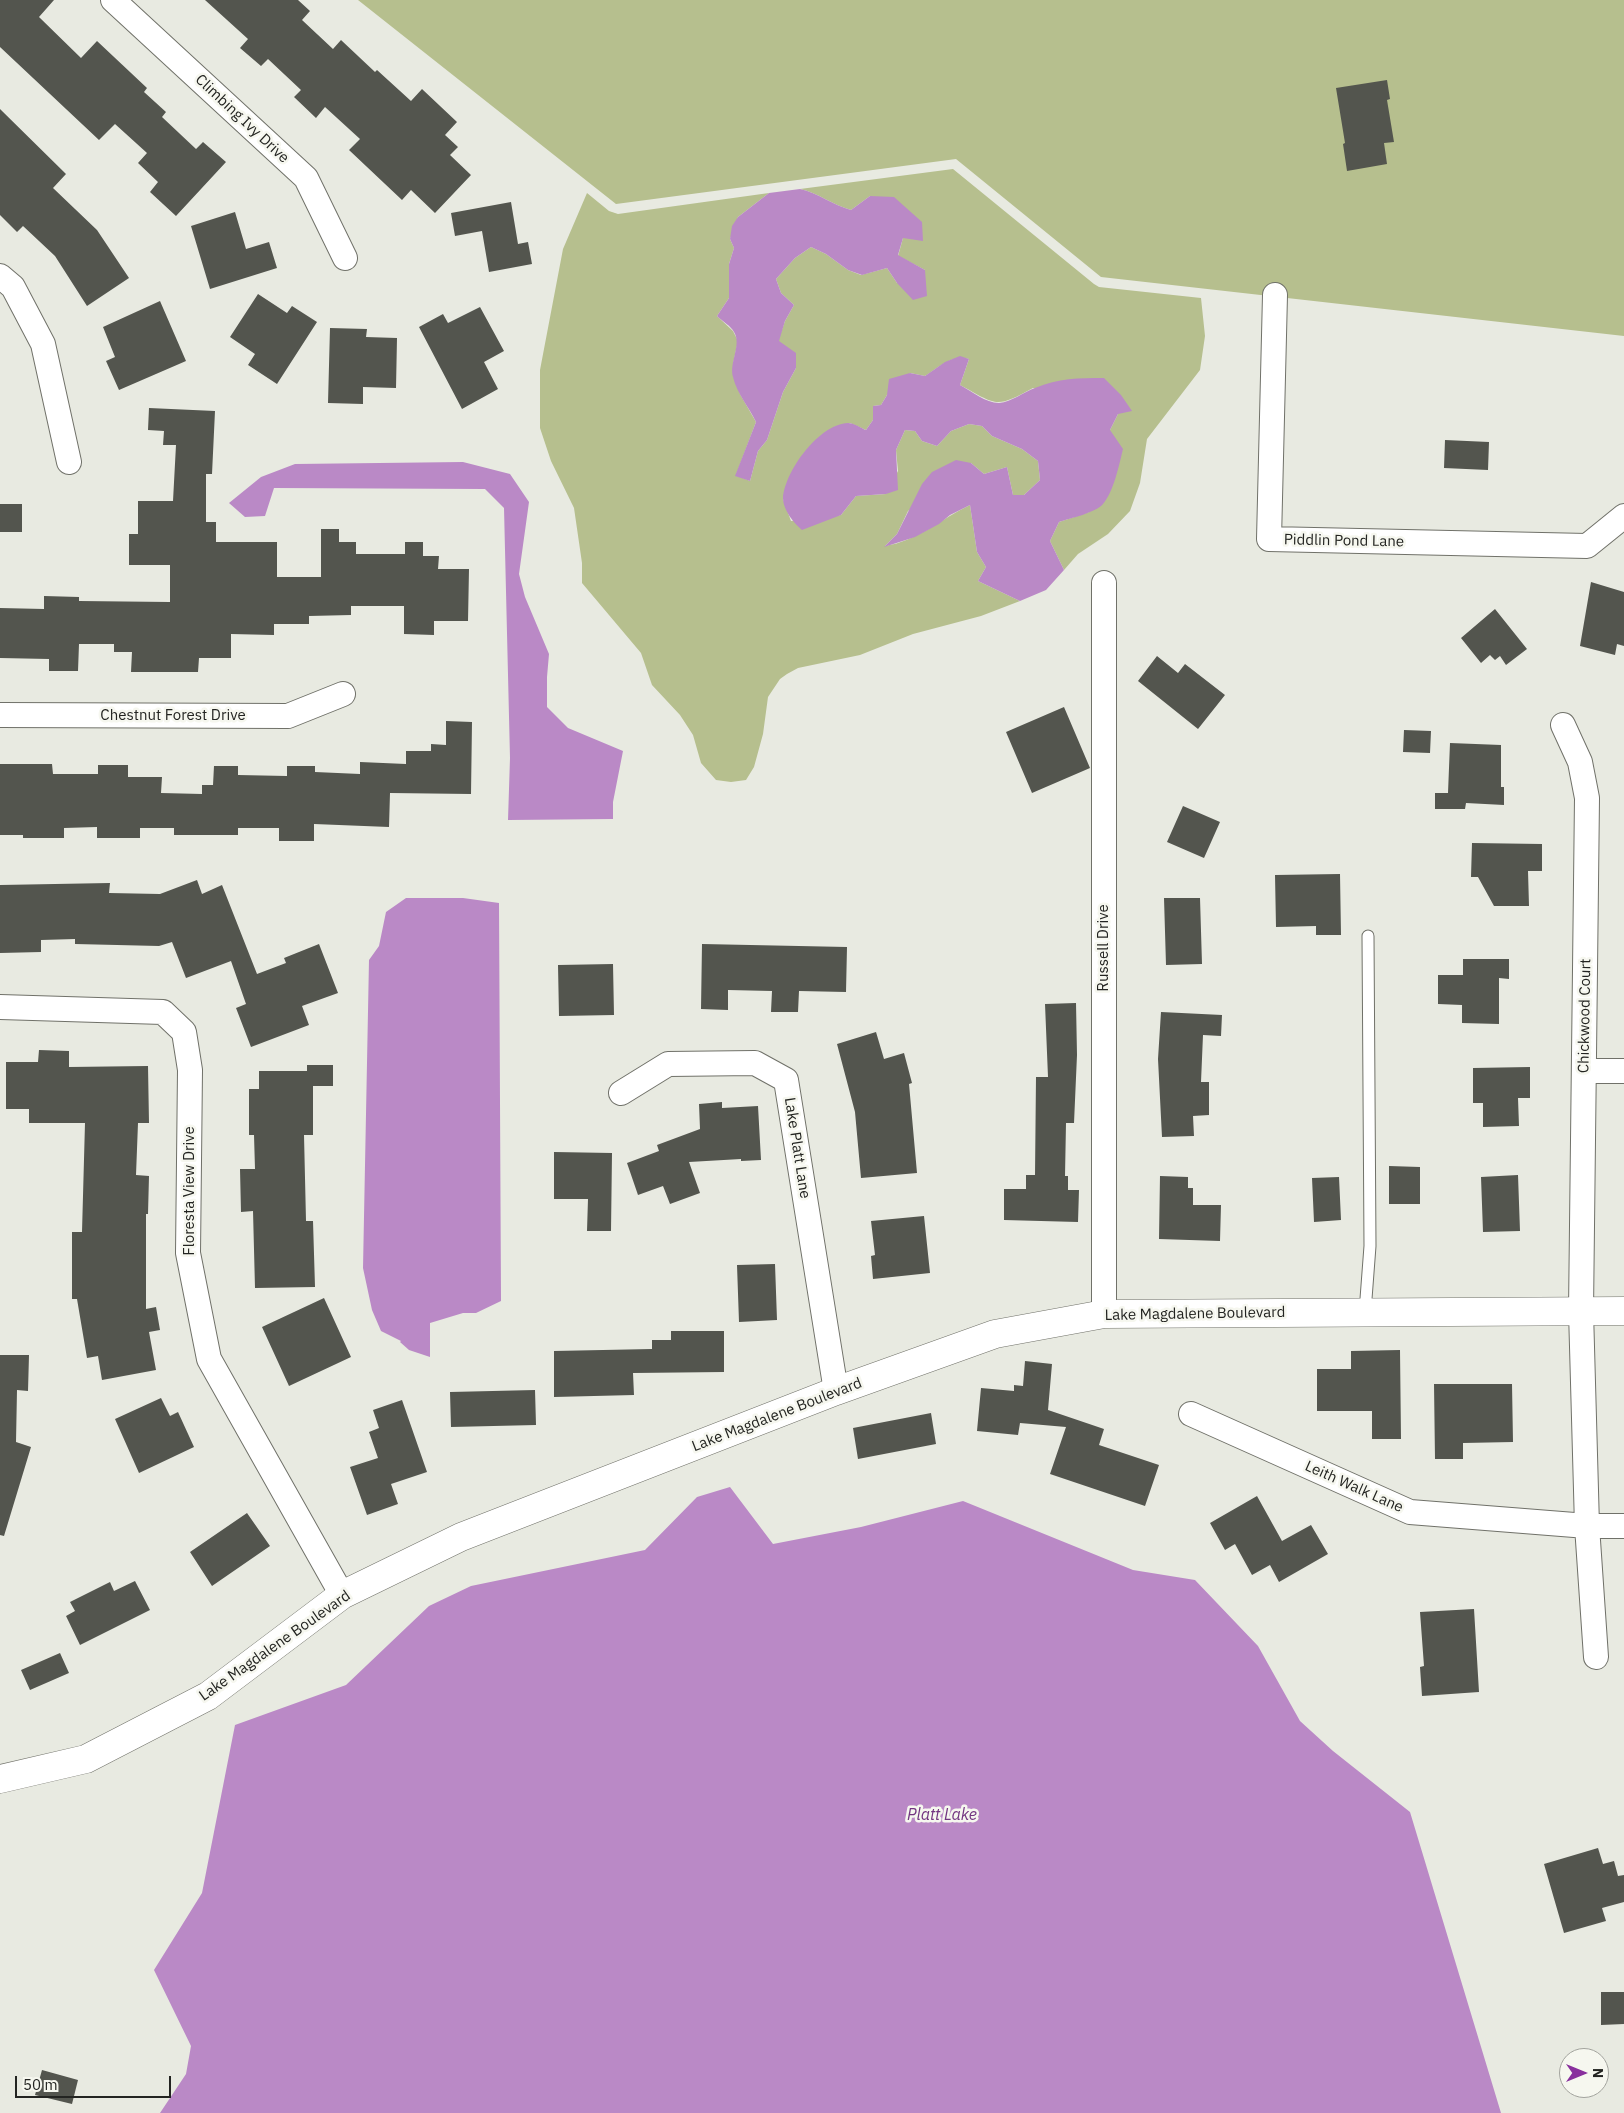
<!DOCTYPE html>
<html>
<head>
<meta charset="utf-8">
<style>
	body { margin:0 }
	#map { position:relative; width:1624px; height:2113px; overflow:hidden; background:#e8eae1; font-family:"IBM Plex Sans",sans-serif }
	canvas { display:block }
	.north { position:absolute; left:1559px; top:2048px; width:50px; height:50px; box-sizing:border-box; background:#f6f7ef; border:1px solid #a2a39d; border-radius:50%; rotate:90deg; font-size:14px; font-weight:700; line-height:20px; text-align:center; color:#232421 }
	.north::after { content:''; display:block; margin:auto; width:18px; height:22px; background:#89309d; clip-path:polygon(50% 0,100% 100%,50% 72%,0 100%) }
	.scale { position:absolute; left:15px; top:2076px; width:156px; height:22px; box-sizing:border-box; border:2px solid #232421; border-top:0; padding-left:6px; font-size:15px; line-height:18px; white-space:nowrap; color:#232421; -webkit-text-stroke:4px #f6f7ef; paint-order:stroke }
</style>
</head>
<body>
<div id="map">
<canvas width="1624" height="2113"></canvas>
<div class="north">N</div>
<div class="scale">50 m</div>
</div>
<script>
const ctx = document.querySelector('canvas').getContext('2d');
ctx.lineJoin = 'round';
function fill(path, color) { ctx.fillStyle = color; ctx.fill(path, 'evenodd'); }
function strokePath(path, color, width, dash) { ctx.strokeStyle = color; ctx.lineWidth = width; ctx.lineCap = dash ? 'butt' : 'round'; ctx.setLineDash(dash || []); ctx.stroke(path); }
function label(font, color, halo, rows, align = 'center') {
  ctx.font = font + ' "IBM Plex Sans",sans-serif'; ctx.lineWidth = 5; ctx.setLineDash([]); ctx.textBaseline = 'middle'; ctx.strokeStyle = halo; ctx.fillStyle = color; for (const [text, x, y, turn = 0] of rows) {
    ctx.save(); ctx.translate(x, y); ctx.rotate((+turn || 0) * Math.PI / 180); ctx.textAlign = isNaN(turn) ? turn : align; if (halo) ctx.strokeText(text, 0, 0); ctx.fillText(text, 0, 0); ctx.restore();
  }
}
const green = new Path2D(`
	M358,0H1624V336L1101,277L956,159L616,204Z
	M953,169L1094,284L1099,287L1201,298L1205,336L1200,370L1147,439L1140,483L1130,511L1108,534L1078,554L1064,570L1050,541L1059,522L1089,512L1110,430L1118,414L1033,388C995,409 997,405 960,385L969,359C952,354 939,367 925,376L910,373L887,395L881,405L873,406V420L866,430L850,423L834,427L783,499L791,521L841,515L856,496L886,494L898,471L896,450L905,430L915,431L922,441L937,446L951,431L969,424L982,426L992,436L1022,449L1038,461L1040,480L1024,495H1013L1007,467L984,474L971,463L908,511L897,534L885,546C917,541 941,519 970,505L977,552L986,567L978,581L1020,601L981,616L913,634L860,655L798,668L787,674L780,679L768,697L763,734L754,767L746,780L731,782L716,780L701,763L693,735L680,715L652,685L641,653L582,583V563L574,508L551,461L540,428V370L563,249L587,193L609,211L618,214L769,193L738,217L730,239L734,248L729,264V298L717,316L733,331L738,341L733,364L740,394L756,422L736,475L750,481L758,451L767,440L783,392L796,368L778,341L785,321L794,305L781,293L776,279L795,258L811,247L826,254L848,270L861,275L887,268L897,283L925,270L898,256L903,238L870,196L851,210C833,205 818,193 800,189Z`);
const water = new Path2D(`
	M800,189C818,193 833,205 851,210L870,196L894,197L922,222L923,241L903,238L898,255L925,270L927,296L913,300L897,283L887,268L862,275L848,270L826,254L811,247L795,258L776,279L781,293L794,305L785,321L779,341L796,353V368L783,392L767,440L758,451L750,481L735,476L756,422C749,407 737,394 733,377C729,362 742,345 734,332C731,326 722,321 717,316L729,298V264L734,248L730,239L732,226L738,217L769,193Z
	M960,356L969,359L960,385C971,391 986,403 999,403C1012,402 1023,392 1035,388C1059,378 1078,378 1104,378L1121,395L1132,411L1118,414L1110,430L1123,449C1119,465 1114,491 1103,504C1095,513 1071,518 1059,522L1050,541L1064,570L1046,590L1020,601L978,581L986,567L977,552L970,505L950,515L939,524L915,537L884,547L897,534L922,484L932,472L956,460L971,463L984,474L1007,467L1013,495H1024L1040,480L1038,461L1022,449L992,436L982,426L969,424L951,431L937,446L922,441L915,431L905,430L896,450L898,490L886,494L856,496L841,515L802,530C794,523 783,510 783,498C785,471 819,424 848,423C854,423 861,428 866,430L873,420V406L881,405L887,395L889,379L910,373L925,376L945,362Z
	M463,462L510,474L529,502L519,574L525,597L549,654L547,677V707L568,728L623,751L613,802V819L508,820L510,758L504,508L485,489L274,488L265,516L245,517L229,503L261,477L295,464Z
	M406,898H463L499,903L501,1301L476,1313H463L430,1323V1357L409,1350L400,1342L401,1341L381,1331L372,1310L363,1268L369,960L379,946L386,912Z
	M730,1487L773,1544L861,1527L963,1501L1133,1570L1195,1580L1258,1646L1300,1721L1333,1751L1410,1812L1501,2113H160L186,2074L191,2046L154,1970L202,1893L235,1725L346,1685L429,1606L471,1586L645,1550L697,1497Z`);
const building = new Path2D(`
	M0,0H54L39,17L81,58L97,41L147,88L144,92L166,112L162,117L196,149L203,142L226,162L176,216L150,192L158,182L138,163L147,153L115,124L99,140L0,47Z
	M205,0H298L310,11L302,20L333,49L341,40L375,72L377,70L411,101L422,89L457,122L445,135L458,147L450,155L471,175L435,213L411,190L402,200L349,150L360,139L325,107L316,118L294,97L301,90L268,59L261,66L240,48L248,39Z
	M1387,80L1390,99L1387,100L1394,142L1384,143L1387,164L1347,171L1343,144L1345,143L1336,88Z
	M0,109L66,174L53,188L97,230L129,278L87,306L55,256L23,226L17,232L0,215Z
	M511,202L518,244L528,242L532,264L489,272L482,231L455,236L451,213Z
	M235,212L246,249L269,242L277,268L210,289L191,226Z
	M258,294L287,313L292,306L317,322L277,384L248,365L255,354L230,337Z
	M160,301L186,361L119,390L106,361L115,357L103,327Z
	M480,307L504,351L484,362L498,389L462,409L419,327L443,314L448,323Z
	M330,328L367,329L366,337L397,338L396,388L363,387V404L328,403Z
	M149,408L215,411L212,474H206V522H216V542H277V577H321V529H339V542H356V554H405V542H423V556H439L438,569H469L468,621H434V635L404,634V606H351V615L309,616V624H274V635L231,634V658H199L198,672H131L132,652H114V644H79L78,671H49V659L0,658V608L44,609V596L79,597V601L170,602V565H129V534H138V501H173L176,445H163L164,431L148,430Z
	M1445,440L1489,442L1488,470L1444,468Z
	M0,504H22V532H0Z
	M1591,582L1624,592V646L1617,644L1615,655L1580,646Z
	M1495,609L1527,649L1506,665L1500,656L1495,660L1490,655L1481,663L1461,638Z
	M1157,656L1178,673L1185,664L1225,695L1198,729L1138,681Z
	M1064,707L1090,768L1032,793L1006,732Z
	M446,721L472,722L471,794L390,793L389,827L314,824V841H279V828H238V835H174V828H140V838H97V827L64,828V838H23V835H0V764H52L53,774H98V765H128V777H162L161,793L202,794V785H213L214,766H238V775L287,776V766H315V772L360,774V762L406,764V751H431V744L446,745Z
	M1404,730L1431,731L1430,753L1403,752Z
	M1450,743L1501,745V787H1504V805L1466,803L1465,809H1435V793H1448Z
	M1183,806L1220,822L1204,858L1167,842Z
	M1472,843L1542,844V871H1528L1529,906H1494L1478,877H1471Z
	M1340,874L1341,935H1316V926L1276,927L1275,875Z
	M197,880L202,894L222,885L257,974L286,963L284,958L319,944L338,993L302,1006L309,1025L251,1047L236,1008L246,1004L231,961L186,978L172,942L159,946L75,944V939L41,940V952L0,953V885L110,883L109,893L160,894Z
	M1164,898H1200L1202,964L1166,965Z
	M702,944L847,947L846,992L799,991L798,1012H771L772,991L728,990V1010L701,1009Z
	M1463,959H1509V979L1499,978V1024L1462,1023V1005L1438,1004V975H1463Z
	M613,964L614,1015L559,1016L558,965Z
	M1076,1003L1077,1055L1074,1123H1066L1065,1176H1068V1190H1079L1078,1222L1004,1220V1189H1026V1175H1035L1036,1077H1048L1045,1004Z
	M1161,1012L1222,1015L1221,1036L1203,1035L1201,1082H1209V1115L1193,1116L1194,1136L1162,1137L1158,1059Z
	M876,1032L884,1059L904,1053L912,1083L909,1084L917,1173L861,1178L855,1112L837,1044Z
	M39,1050L69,1051V1067L148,1066L149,1123H138L136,1175L149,1176L148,1214H146V1309L156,1307L160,1330L149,1332L156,1370L102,1380L98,1356L87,1358L77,1299H72V1232H82L85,1123H29V1109H6V1062H38Z
	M307,1065H333V1086H313V1135H304L306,1221H313L315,1287L255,1288L253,1211L241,1212L240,1169H255L254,1135H249V1089H259V1071H307Z
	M1530,1067V1098H1518L1519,1126L1483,1127V1103H1473V1068Z
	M722,1102V1108L758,1106L761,1160L741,1161V1159L689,1162L700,1193L670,1204L663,1186L638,1195L627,1163L659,1151L657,1145L700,1129L699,1104Z
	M554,1152L612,1153L611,1231H587L588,1199H554Z
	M1389,1166L1420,1167V1204H1389Z
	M1518,1175L1520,1231L1483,1232L1481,1177Z
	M1160,1176L1188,1177V1188H1193V1205H1221L1220,1241L1159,1239Z
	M1339,1177L1341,1220L1314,1222L1312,1178Z
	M924,1216L930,1273L873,1279L871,1256L875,1255L871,1221Z
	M775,1264L777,1320L739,1322L737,1265Z
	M324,1298L351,1357L289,1386L262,1327Z
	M671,1331H724V1372L633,1373L634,1395L554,1397V1351L652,1349V1340H671Z
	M1400,1350L1401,1439H1372V1411H1317V1369H1351V1351Z
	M0,1355H29L28,1391L17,1390L16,1442L31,1447L4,1536L0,1535Z
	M1025,1361L1052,1364L1048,1410L1104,1429L1099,1445L1159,1465L1145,1506L1050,1474L1066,1427L1020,1423L1018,1435L977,1431L981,1388L1014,1391V1385L1023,1386Z
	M1434,1384H1512L1513,1442L1463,1443V1459H1435Z
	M535,1390L536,1425L451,1427L450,1392Z
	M161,1398L170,1416L178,1412L194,1447L139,1473L115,1419Z
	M402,1400L427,1472L391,1484L398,1504L367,1515L350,1467L378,1458L369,1432L379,1428L373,1410Z
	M931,1413L936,1444L858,1459L853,1428Z
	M1257,1496L1282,1541L1311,1525L1328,1554L1279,1582L1270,1565L1252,1575L1235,1544L1225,1550L1210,1523Z
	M247,1513L270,1546L212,1586L190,1552Z
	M135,1581L150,1610L80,1645L66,1616L75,1611L70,1602L110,1582L114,1591Z
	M1474,1609L1479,1692L1422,1696L1420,1667L1424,1666L1420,1612Z
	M60,1653L69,1673L30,1690L21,1670Z
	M1598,1848L1603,1864L1614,1861L1618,1876L1624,1875V1902L1602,1908L1606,1921L1564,1933L1544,1864Z
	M1601,1992H1624V2024L1601,2025Z
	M42,2070L78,2080L72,2104L35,2095Z`);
const service = new Path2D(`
	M1365,1312L1370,1246L1368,936`);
const minor = new Path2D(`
	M113,0L306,178L345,258
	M0,276L13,287L43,344L69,462
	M1275,295L1269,539L1587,546L1624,516
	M0,715L288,716L343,694
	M1563,725L1580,762L1587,798L1581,1311L1587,1526L1596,1657
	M0,1007L163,1012L184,1032L190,1070L188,1253L209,1359L342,1595
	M1584,1071H1624
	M621,1093L668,1064L755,1063L786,1080L836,1391
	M1104,1314V583
	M1191,1414L1410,1512L1587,1526H1624`);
const tertiary = new Path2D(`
	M0,1779L86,1759L208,1696L342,1595L461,1537L836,1391L995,1334L1104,1314L1624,1311`);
const streetNames = [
	["Climbing Ivy Drive",242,119,43],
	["Piddlin Pond Lane",1344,541,1],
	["Chestnut Forest Drive",173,716],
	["Russell Drive",1104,948,-90],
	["Chickwood Court",1585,1016,-89],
	["Lake Platt Lane",797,1148,81],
	["Floresta View Drive",190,1191,-90],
	["Lake Magdalene Boulevard",1195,1314,-1],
	["Lake Magdalene Boulevard",777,1415,-21],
	["Leith Walk Lane",1354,1487,24],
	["Lake Magdalene Boulevard",275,1646,-35]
];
const waterNames = [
	["Platt Lake",942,1815]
];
fill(green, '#b6bf8e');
fill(water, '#ba89c6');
fill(building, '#53554e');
strokePath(service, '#707169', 13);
strokePath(minor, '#707169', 26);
strokePath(tertiary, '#707169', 29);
strokePath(service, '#fff', 11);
strokePath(minor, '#fff', 24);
strokePath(tertiary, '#fff', 28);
label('15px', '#232421', '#f6f7ef', streetNames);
label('italic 16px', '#723580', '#f6f7ef', waterNames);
</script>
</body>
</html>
